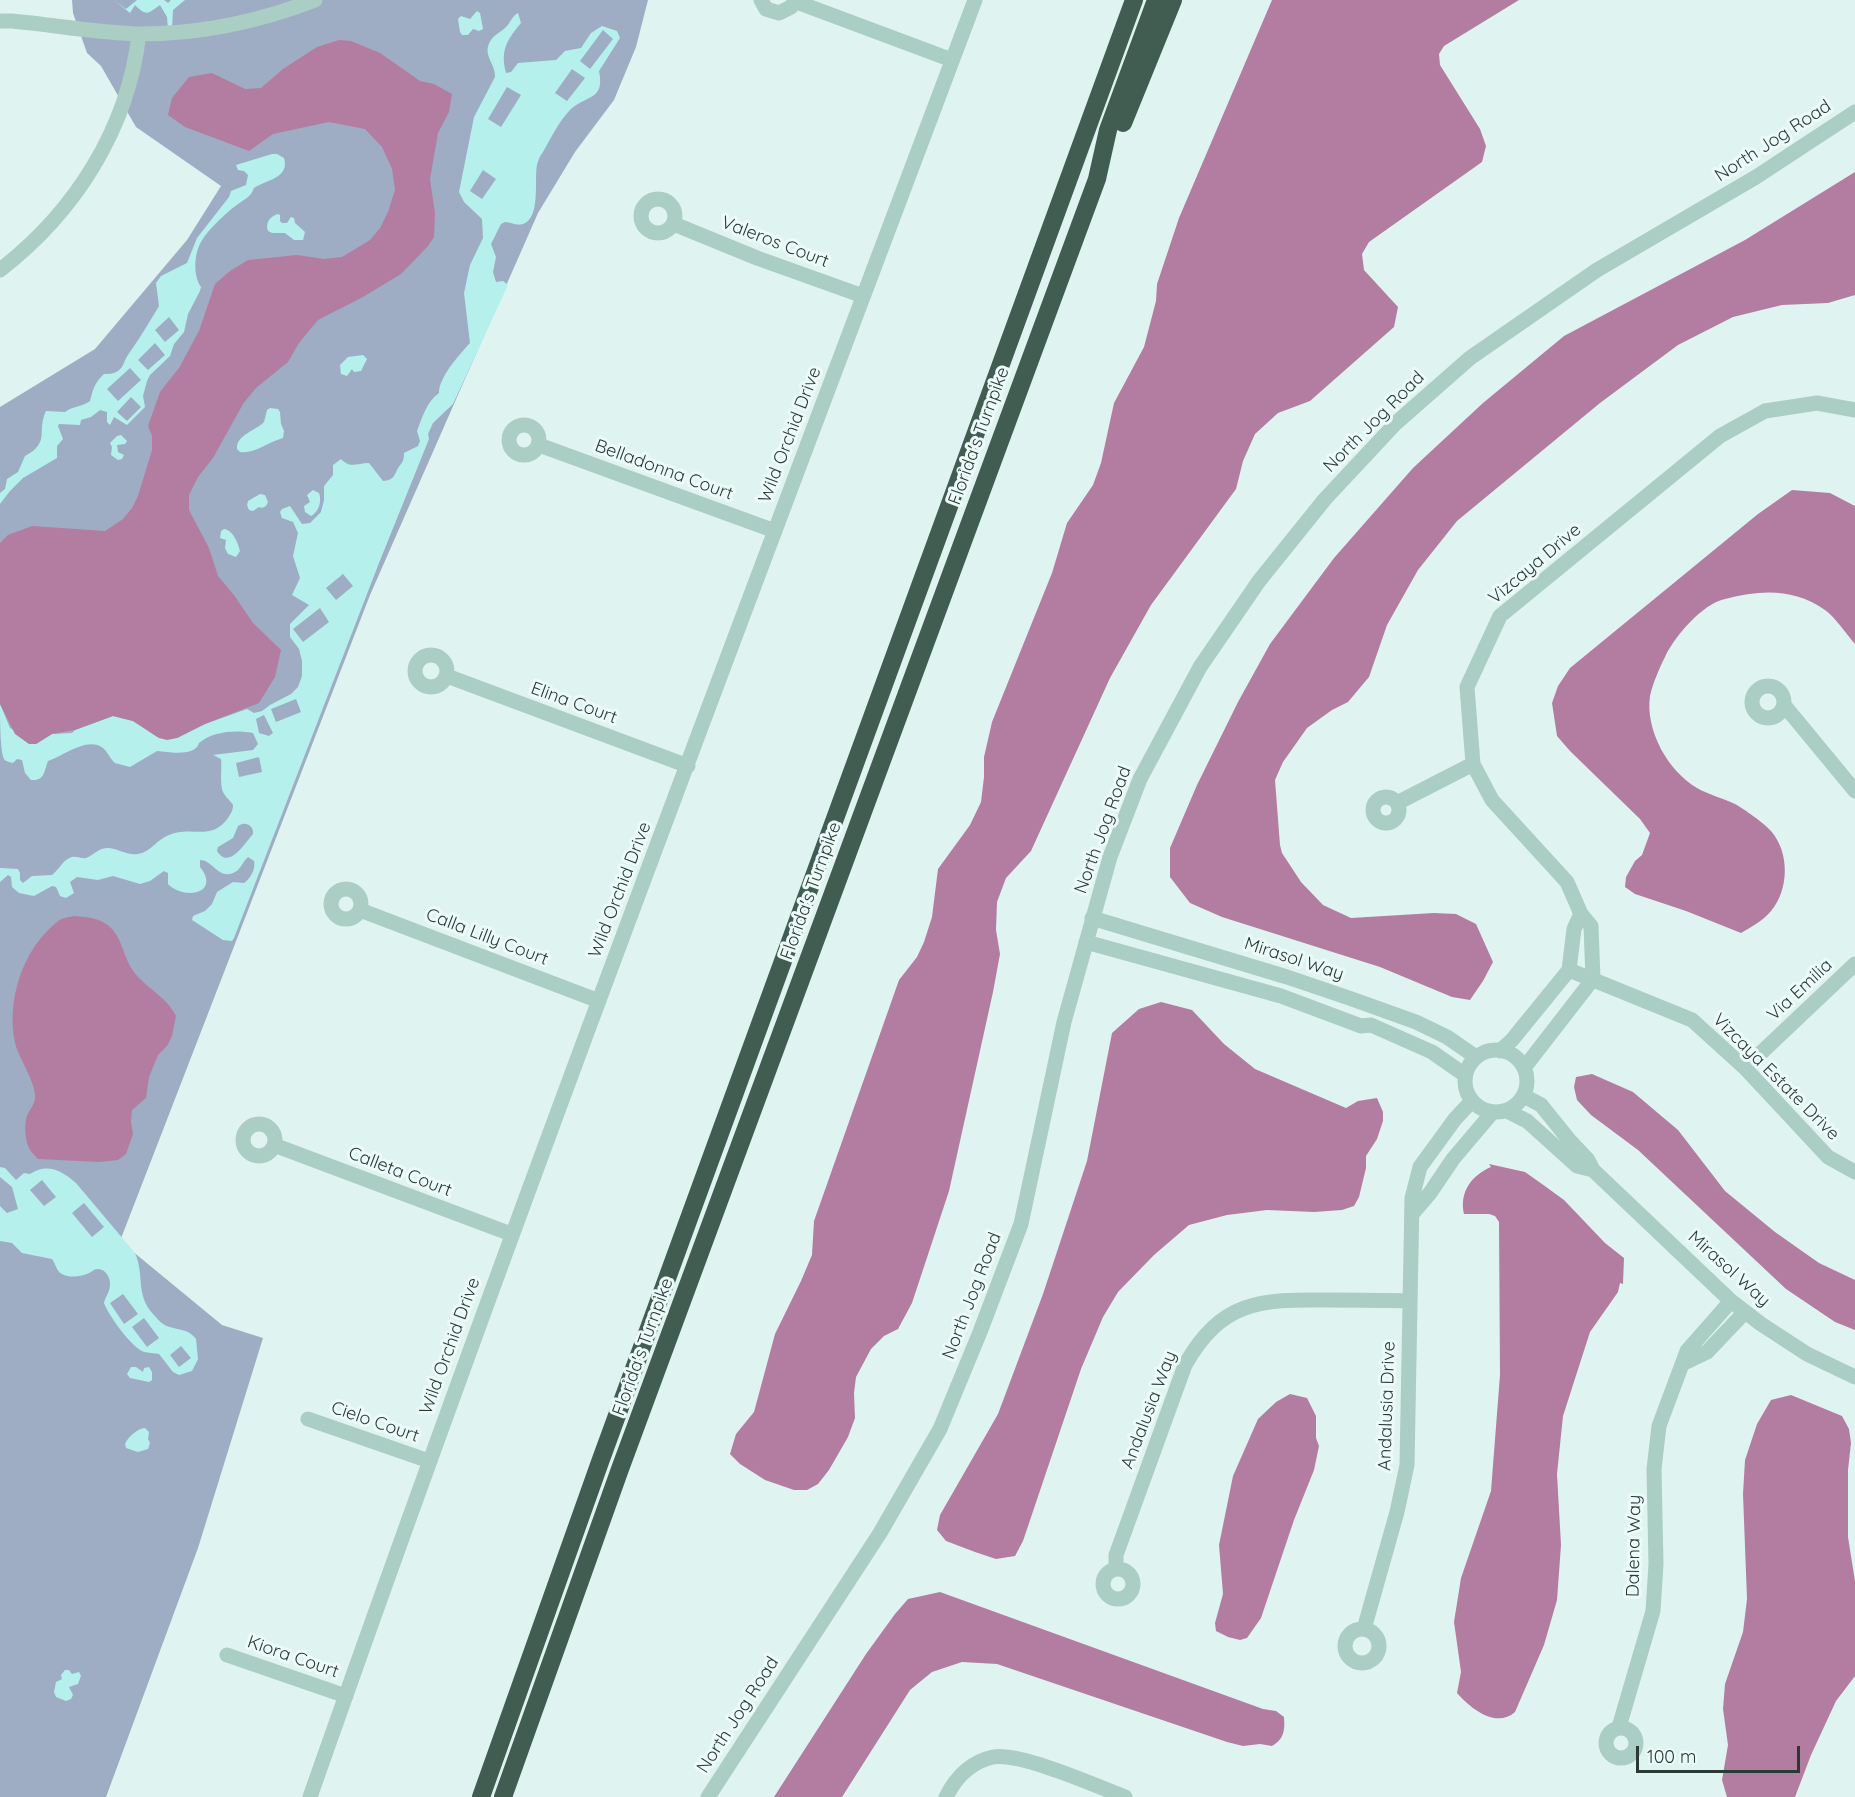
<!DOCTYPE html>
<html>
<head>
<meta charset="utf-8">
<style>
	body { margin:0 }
	#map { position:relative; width:1855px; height:1797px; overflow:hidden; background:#dff4f0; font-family:Quicksand,sans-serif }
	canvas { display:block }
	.scale { position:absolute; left:1636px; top:1746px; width:164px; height:27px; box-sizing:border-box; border:3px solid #2a3a34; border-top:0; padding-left:8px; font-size:18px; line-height:21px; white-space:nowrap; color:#2a3a34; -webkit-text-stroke:4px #ecfbf8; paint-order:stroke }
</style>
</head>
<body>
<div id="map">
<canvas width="1855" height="1797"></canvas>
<div class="scale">100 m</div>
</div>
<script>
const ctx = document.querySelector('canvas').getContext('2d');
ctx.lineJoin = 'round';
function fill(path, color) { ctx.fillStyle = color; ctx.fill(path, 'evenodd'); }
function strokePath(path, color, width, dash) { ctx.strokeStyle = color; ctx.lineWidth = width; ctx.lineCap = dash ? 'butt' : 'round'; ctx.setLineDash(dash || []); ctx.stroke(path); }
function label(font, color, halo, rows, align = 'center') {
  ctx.font = font + ' Quicksand,sans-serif'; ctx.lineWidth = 6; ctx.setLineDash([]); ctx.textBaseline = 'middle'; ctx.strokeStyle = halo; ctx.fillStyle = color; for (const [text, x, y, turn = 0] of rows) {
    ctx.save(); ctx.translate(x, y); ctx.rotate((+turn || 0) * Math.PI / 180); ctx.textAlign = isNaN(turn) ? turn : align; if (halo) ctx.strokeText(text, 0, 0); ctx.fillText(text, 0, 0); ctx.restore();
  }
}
const green = new Path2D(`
	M72,0H648L636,47L614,100L575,152L538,213L370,595L120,1241L222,1325L263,1338L198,1548L106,1797H0V407L95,349L187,240L221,186L136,127L101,66L87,53L73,13Z`);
const sand = new Path2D(`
	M114,0L126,9L137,0H164L168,3L171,0H185L173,10L172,29H168L167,17L160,5C149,12 148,18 135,5L130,13Z
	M477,11L480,13L483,29L479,31L473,29L468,35H462L460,32L458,19L461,16L470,19Z
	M518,13L521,23C507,40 500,50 506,73L511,72L518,63L556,60L565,51L581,48L591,33L602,26L617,31L620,38L599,71C605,101 587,94 570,110C559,121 551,138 543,152C540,156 538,160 537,165C534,180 541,218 523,224C516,226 511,222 505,222L501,224L491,244L496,257L493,272L496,282L503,281L508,285L453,404L433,423L428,434L429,439L379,563L234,938L232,941L223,940L192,920L193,916L205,911L212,904L217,892L233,882L244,883C250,879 256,869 254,861L248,857C243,861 241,869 235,872C219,881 213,860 200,860V867C221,893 185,901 168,884V873L164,871L150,881L140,884L113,876L98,880L77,877L70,882L74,893L66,898L60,896L56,887L52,886L34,896L19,893L12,887L11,877L8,875L0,882V868L18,869L20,873V880L23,883L32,876L52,875C59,870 63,859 72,857C77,856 82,859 86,858C94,855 97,849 107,848C118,848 127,856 138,854C151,852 157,839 169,835C191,825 211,842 228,818C231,813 233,811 233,805C230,800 223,795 222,789C220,779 222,768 221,759L213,755L253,750L258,744L253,733C235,730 214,731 199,743C195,757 169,752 157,751L130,767L115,763C110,759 108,752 103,748C87,736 62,757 48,761C44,771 45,781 31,780L25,773L22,760L17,759L13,763C10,762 6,762 4,759C0,751 0,716 0,704L10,728L36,744L52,734L72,733L75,730L113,716L133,721L159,738H177L205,724L247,709L254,713L262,711L270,705L291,694L298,687L302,676V661L299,649L290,637V624L309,605L292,595L300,578L293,556L298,533L293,522L282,518L280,512L282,509L290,506L302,524L310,523L321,512L324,500V486L333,475V465L341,459C350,469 357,463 369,463L383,481C394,480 394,476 398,468C402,462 404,462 404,453L418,446L420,441L417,431C422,418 427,401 439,393C439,377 459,355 470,343L464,293L470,265L483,238L482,219L464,202L459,192L474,117L495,77C496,63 481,55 491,40C494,35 501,32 506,27C511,22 512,16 518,13ZM603,30L613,39L590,69L580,61ZM572,69L585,78L567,101L555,93ZM507,87L521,95L501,127L488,119ZM483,170L496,179L482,199L470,191ZM343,574L353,586L336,600L326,588ZM320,608L329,622L303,642L293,629ZM296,699L301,712L276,722L271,709ZM264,715L273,733L269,736L259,733L256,719ZM259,757L262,772L239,777L236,763ZM242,824C249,823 254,828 253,834C244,844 229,870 217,851L218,847L233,838L238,826Z
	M272,154H277L284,158C290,178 266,180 254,188C250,199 242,200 234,207C224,215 207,231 201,242C194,254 193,276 201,287L200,291L188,314L184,332L174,344L170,356L150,375L147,381L143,396L145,407L127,425L114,417L110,425L107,422V412L100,410L91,417L81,420L80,425L59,424L58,426L63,439L57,446V458L23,478L10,491L0,504V493L5,489L7,479L18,472L25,456C51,442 36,432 46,411L65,412C73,406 82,407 90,401C93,389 95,382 104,374C109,374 113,374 118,371C124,367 124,360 128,355C139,339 149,323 159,306L156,283L161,276L187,263L197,238L229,197L231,191L246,185L248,175L244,171L238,170L236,165ZM169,317L179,330L165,342L155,330ZM155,343L165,355L148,370L138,360ZM130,368L141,380L118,401L107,389ZM131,397L141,407L127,421L117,412Z
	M278,214L280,215V221L282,223H287L291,217L294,218L295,223L305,232L303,240H294L285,233H272L268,231C265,223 270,216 278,214Z
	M363,355L367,359L361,371L354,372L352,369L347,376L341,374L340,365L348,357Z
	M270,408L278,409L280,412L281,424L284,431L283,438C268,442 255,454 240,452L237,449C236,435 255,431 264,422L267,410Z
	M121,435L127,441L125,444L117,445L118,452L124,455L122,459L118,460L111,455L112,447L110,443L117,436Z
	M313,490L319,493C322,501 319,512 311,516L305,512L304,506L310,502L307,495Z
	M260,494L265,495L268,502L266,506L262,508L259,507L253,511L249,510L247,505L248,501Z
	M224,529C233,530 238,543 240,551L236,557L228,554L225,548L226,540L220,538L221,531Z
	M0,1167L5,1168L16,1180L24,1173L30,1174C47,1163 61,1170 76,1183L135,1253C145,1276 135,1294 153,1314C156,1317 160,1322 163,1324C175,1331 187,1327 196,1339L198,1359L192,1371L179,1375L173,1372L159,1354C154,1353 148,1353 144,1352C131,1347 109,1316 104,1303C105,1297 110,1292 110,1285C111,1278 105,1268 97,1269C94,1269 92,1272 89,1273C81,1277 70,1278 62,1274C56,1271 56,1264 52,1259L22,1253L12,1243L0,1241V1206L7,1213L18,1209L12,1187L0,1177ZM42,1180L56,1197L44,1206L30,1190ZM84,1203L104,1227L92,1237L72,1213ZM123,1294L138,1314L124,1324L110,1303ZM144,1318L159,1338L147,1347L132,1327ZM181,1346L191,1358L179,1367L170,1355Z
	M131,1367H136L143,1372L144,1368L149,1367L152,1372V1380L149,1382L130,1378L127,1374Z
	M145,1428L149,1432L148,1439L150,1443L148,1449L138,1452L126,1448L125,1444C128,1437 138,1428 145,1428Z
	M65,1670H69L72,1674L79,1672L81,1676L78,1684L69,1687L73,1695L71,1699L66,1701L56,1697L54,1692L56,1682L62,1679L61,1675Z`);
const water = new Path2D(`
	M1272,0H1519L1444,46L1439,54L1440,65L1480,129L1486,146L1482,162L1369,242L1362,254L1364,270L1398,307L1394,327L1310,401L1278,413L1255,434L1243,461L1236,489L1151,605L1110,678L1031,851L1006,878L997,902L996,930L1000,954L993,992L949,1191L912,1303L898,1329L884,1336L871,1349L856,1377L854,1393L855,1418L848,1437L829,1470L818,1484L807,1490H794L765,1480L740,1464L730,1454L736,1434L754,1412L775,1334L801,1281L812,1255L814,1221L899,980L917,957L924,942L932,917L938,869L970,825L981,802L984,777V757L992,722L1052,573L1067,523L1093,485L1101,463L1114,403L1144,347L1156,301L1157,284L1179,218Z
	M339,40L351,41L380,53L420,81L434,84L452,94L449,112L438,133L430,179L435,213L434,237L428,246L401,274L363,297L318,320L299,343L288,362L256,388L243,404L213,458L198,477L189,495V510L209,548L218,576L234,595L253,623L281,650L275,677L259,703L205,724L177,738L167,740L159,738L133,721L113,716L75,730L52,734L36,744H29L15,734L0,704V543L8,535L32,526L105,531L123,519L132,508L138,496L152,450V436L148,426L160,392L179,368L199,331L215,284L230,271L248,260L297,255L324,259L342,257L370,240L380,228L388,212L395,190L392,169L382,147L365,129L329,122L273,134L249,151L185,127L168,115L172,98L189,77L212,73L245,89L261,88L283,69L317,47Z
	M1855,172V295L1828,303L1782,305L1733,317L1678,345L1600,403L1457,521L1418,570L1387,625L1369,677L1348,702L1332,710L1307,728L1283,762L1275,780L1280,845L1282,853L1301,882L1323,905L1351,918L1434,913L1456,914L1476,924L1493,962L1483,981L1470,1000L1452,997L1380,967L1222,917L1190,903L1170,877V848L1197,785L1238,702L1270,644L1334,558L1413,468L1483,403L1564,336L1745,240Z
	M1792,490L1830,493L1855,506V644C1846,634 1836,618 1825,610C1793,588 1761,590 1725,599C1702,604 1674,637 1665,657C1659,669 1653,683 1650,696C1645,730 1668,771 1697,788C1709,795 1723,798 1735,804C1744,809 1764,823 1771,831C1790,853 1789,890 1771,911C1763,921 1751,927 1741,933L1686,911L1635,894L1625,887L1626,877L1635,861L1642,855L1650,833L1640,819L1570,751L1557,736L1552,703L1558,686L1570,668L1758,514Z
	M74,916C88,917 103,918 113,930C123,942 124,959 134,972C146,988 167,997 176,1016L172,1036L167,1046L158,1055L149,1077L146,1098L132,1110L131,1122L133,1134L126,1154L118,1160L99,1162L38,1159C35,1156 31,1152 29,1148C25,1140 24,1125 27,1116C29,1111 34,1105 35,1099C37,1084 19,1059 15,1043C6,1000 23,949 57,922C61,918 69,917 74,916Z
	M1161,1002L1192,1010L1224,1044L1255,1069L1346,1108L1358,1101L1377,1098L1383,1112V1121L1377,1139L1366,1156V1168L1359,1197L1354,1206L1342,1210L1314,1212L1267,1210L1227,1215L1189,1225L1154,1255L1118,1292L1103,1317L1081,1369L1023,1541L1015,1556L996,1559L975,1552L946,1541L937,1530L940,1515L998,1414L1043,1294L1087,1161L1112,1033L1139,1009Z
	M1592,1074L1633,1092L1678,1130L1725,1191L1775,1232L1819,1263L1855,1280V1330L1835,1322L1786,1289L1638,1150L1591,1115L1577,1100L1574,1087L1576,1077Z
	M1489,1164L1525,1172L1542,1184L1564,1200L1605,1243L1624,1258L1623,1284L1620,1283L1618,1292L1590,1332L1563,1416L1557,1474L1561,1545L1557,1600L1544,1645L1515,1712C1496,1729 1470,1708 1457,1693L1461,1672L1454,1622L1461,1578L1491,1491L1500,1375L1499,1222L1495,1216L1489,1214H1464C1459,1192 1472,1175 1491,1167Z
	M1290,1394L1307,1398L1316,1416V1438L1319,1446L1314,1470L1294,1520L1261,1618L1247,1638L1240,1640L1228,1637L1216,1631L1215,1623L1223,1594L1219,1545L1233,1476L1258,1419L1276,1402Z
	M1791,1395L1842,1416L1849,1429L1851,1443L1848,1470V1537L1855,1581V1676L1836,1701L1811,1755L1795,1797H1727L1722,1780L1728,1745L1723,1709L1725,1684L1743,1632L1747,1599L1743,1494L1745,1460L1757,1424L1771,1400Z
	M940,1592L1263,1709L1276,1711L1284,1717C1285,1731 1284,1739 1272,1746L1260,1744L1243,1746L1227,1742L997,1664L962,1662L932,1672L910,1690L842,1797H774L866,1654L895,1614L908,1599Z`);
const minor = new Path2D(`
	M761,0L766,9L779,13L791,7L795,0
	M794,1L952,60
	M0,21H12C55,25 98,33 140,34C201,34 258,22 315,0
	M641 216a17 17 0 1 1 34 0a17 17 0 1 1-34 0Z
	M674,224L757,258L863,296
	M0,270C75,212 128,129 139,34
	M509 440a15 15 0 1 1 30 0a15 15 0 1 1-30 0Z
	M539,445L775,531
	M415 671a16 16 0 1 1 32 0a16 16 0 1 1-32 0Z
	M447,676L688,766
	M1752 702a16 16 0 1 1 32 0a16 16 0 1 1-32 0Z
	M1784,705L1855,791
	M1373 810a13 13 0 1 1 26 0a13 13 0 1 1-26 0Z
	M1397,803L1473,764
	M331 904a15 15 0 1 1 30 0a15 15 0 1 1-30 0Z
	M360,910L599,1001
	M1092,918L1287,977L1349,998L1416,1022L1447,1037L1476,1057
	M1086,942L1281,996L1361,1026L1371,1025L1432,1052L1465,1075
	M1569,970L1692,1020L1745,1068L1828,1157L1855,1172
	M1569,970L1574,929L1581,914
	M1465 1081a31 31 0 1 1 62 0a31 31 0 1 1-62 0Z
	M1500,1051L1512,1040L1569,970
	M1524,1068L1593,979L1591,926L1581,914L1567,882L1492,800L1473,764L1467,687L1500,616L1720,436L1765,411L1817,403L1855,410
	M1745,1068L1855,964
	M1524,1096L1541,1105L1570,1141L1588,1160L1593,1170L1731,1301L1761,1324L1807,1354L1855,1377
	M1507,1111L1527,1121L1577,1166L1593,1170
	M243 1140a16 16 0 1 1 32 0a16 16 0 1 1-32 0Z
	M274,1145L511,1234
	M1412,1214L1430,1193L1453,1159L1492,1113
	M1682,1364L1707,1352L1745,1312
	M308,1419L429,1461
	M1116,1569V1555L1185,1365C1221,1301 1260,1299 1327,1300C1355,1300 1382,1300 1410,1301
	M1103 1584a15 15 0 1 1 30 0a15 15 0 1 1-30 0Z
	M1345 1646a17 17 0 1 1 34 0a17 17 0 1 1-34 0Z
	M1364,1629L1397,1512L1407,1465L1412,1198L1420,1167L1455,1119L1471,1102
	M227,1655L346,1696
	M1619,1727L1653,1611L1656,1564L1654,1469L1659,1426L1687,1351L1731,1301
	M1606 1743a15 15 0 1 1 30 0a15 15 0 1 1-30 0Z
	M310,1797C522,1194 750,598 975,0
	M708,1797L880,1533L940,1429L980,1332L1021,1224L1064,1022L1110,857L1140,779L1200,667L1259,581L1325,499L1396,423L1470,358L1597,270L1756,177L1855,112
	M946,1797C956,1777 970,1762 993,1757C1020,1752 1097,1786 1125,1797`);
const highway = new Path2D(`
	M1123,123L1173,0
	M481,1797L600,1462L1134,0
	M503,1797L620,1469L1097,179L1108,130L1156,0`);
const streetNames = [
	["North Jog Road",1773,141,-33],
	["Valeros Court",775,242,21],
	["North Jog Road",1374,422,-45],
	["Wild Orchid Drive",790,435,-69],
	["Florida's Turnpike",979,436,-70],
	["Belladonna Court",664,470,20],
	["Vizcaya Drive",1535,564,-40],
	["Elina Court",574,703,20],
	["North Jog Road",1103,830,-70],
	["Wild Orchid Drive",620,890,-69],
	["Florida's Turnpike",811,891,-70],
	["Calla Lilly Court",487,937,21],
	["Mirasol Way",1294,959,18],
	["Via Emilia",1800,990,-43],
	["Vizcaya Estate Drive",1776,1077,45],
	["Calleta Court",400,1172,21],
	["Mirasol Way",1729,1269,42],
	["North Jog Road",972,1296,-69],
	["Wild Orchid Drive",450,1346,-70],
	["Florida's Turnpike",643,1347,-70],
	["Andalusia Drive",1387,1406,-88],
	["Andalusia Way",1149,1410,-69],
	["Cielo Court",375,1422,19],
	["Dalena Way",1634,1546,-89],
	["Kiora Court",293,1657,19],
	["North Jog Road",738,1715,-57]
];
fill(green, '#9eadc4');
fill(sand, '#b6f0ec');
fill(water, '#b27da1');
strokePath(minor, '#aacdc4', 15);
strokePath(highway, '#415c51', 18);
label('18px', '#2a3a34', '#ecfbf8', streetNames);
</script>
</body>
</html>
